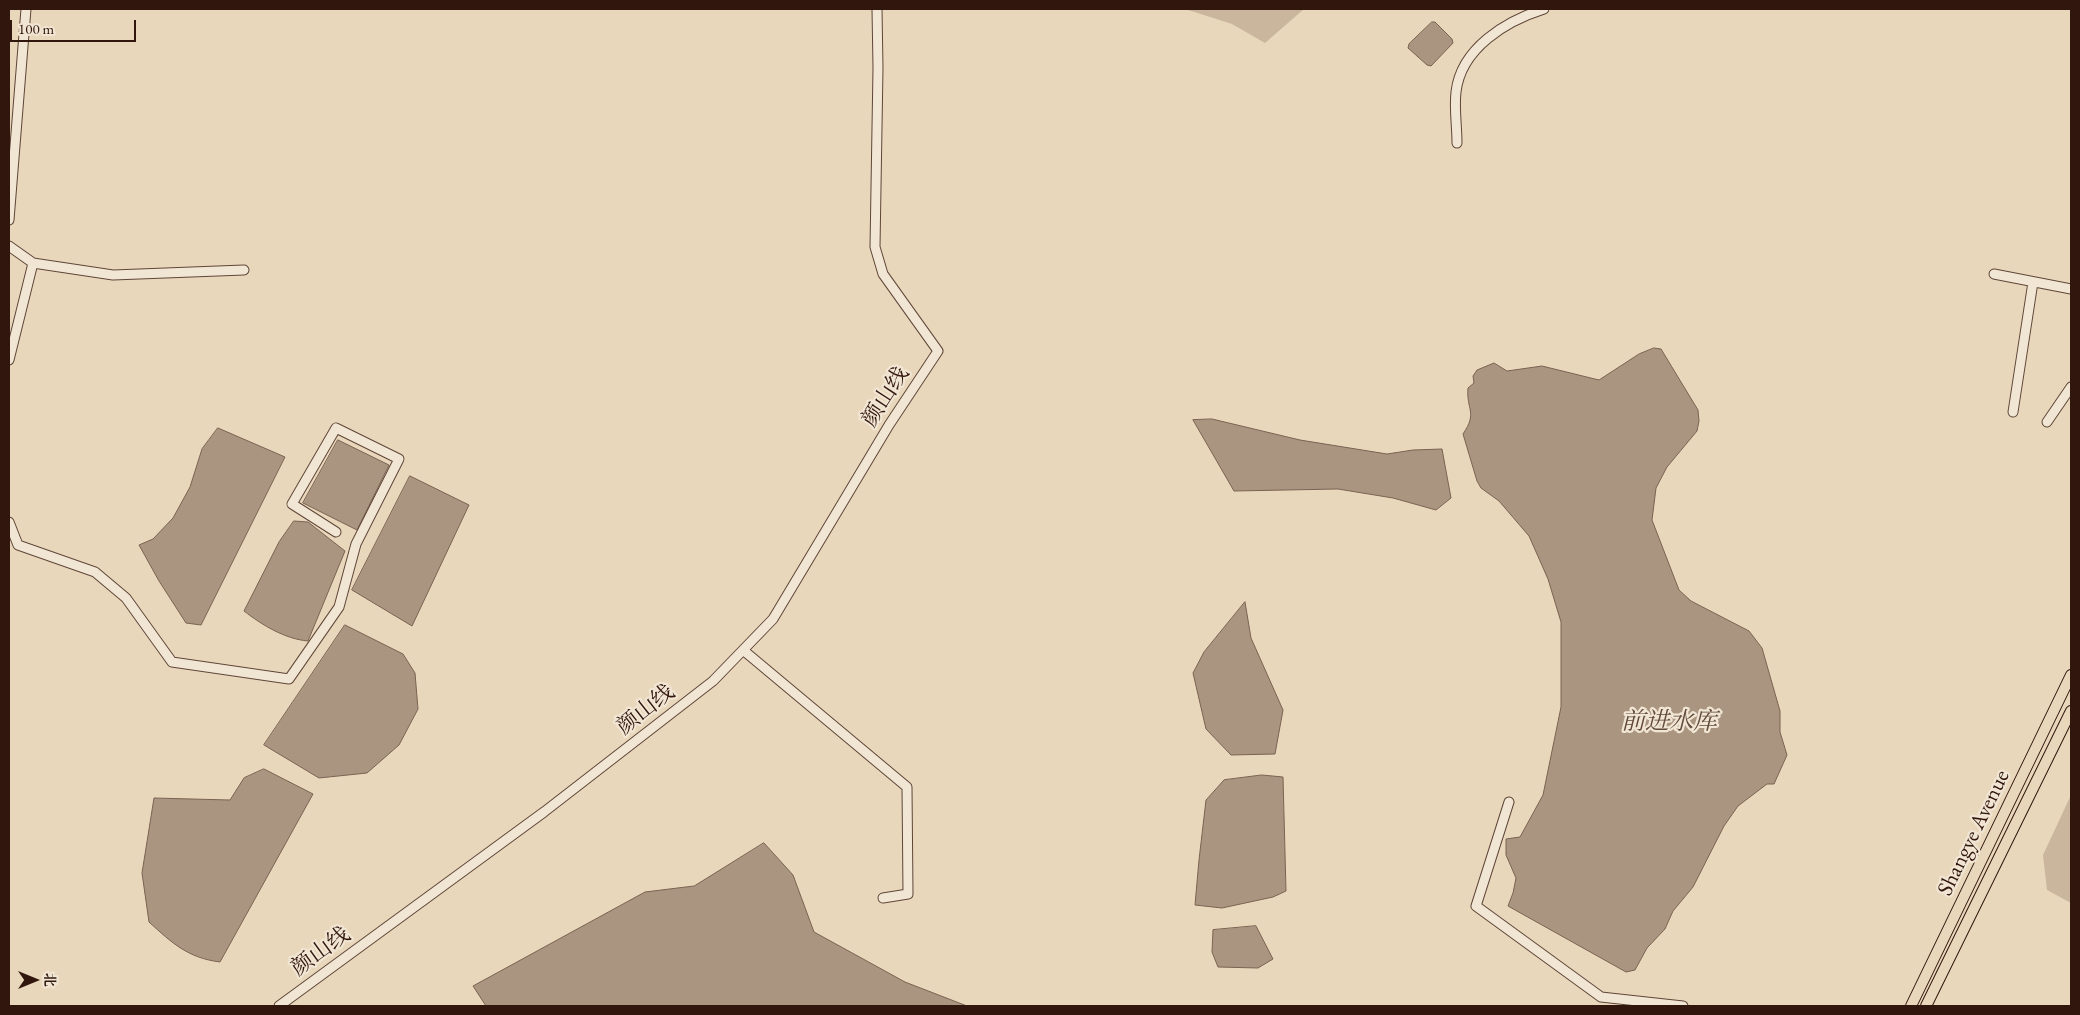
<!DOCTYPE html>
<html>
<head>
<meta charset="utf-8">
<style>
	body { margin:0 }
	#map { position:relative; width:2080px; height:1015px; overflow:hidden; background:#e9d7bb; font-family:"EB Garamond","Noto Serif SC",serif }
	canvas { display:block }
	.frame { position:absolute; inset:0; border:10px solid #31160d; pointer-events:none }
	.north { position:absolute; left:10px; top:955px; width:50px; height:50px; -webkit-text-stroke:4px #f1e5d3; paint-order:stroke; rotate:90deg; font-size:14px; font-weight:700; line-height:20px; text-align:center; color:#31160d }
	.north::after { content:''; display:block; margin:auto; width:18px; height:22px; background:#31160d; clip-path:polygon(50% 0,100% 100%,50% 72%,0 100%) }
	.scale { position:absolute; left:10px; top:20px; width:126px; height:22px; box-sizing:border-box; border:2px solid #31160d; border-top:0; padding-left:6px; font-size:15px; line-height:18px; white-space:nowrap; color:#31160d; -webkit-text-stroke:4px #f1e5d3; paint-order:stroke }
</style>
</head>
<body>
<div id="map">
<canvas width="2080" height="1015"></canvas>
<div class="frame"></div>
<div class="north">北</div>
<div class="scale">100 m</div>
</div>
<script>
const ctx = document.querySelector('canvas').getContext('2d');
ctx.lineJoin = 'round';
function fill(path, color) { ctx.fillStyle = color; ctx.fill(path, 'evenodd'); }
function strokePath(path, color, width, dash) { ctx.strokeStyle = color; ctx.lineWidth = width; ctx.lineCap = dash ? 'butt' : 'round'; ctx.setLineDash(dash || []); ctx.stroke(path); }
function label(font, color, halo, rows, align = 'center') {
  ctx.font = font + ' "EB Garamond","Noto Serif SC",serif'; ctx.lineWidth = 4.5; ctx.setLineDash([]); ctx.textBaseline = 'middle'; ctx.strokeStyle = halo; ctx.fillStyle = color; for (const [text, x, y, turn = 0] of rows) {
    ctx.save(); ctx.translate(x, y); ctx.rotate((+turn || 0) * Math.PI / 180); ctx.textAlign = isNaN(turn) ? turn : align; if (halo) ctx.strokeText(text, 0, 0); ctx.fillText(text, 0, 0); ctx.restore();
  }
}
const green = new Path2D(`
	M1185,9H1304L1265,43L1232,24Z
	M2071,795V903L2047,890L2043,855Z`);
const water = new Path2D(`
	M1432,22H1435L1452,39L1453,43L1431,66L1427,65L1408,48L1409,44Z
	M1654,348L1661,349L1698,410L1699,421L1697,431L1667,467L1656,488L1652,520L1679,590L1691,601L1749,631L1762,648L1780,711V732L1787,755L1774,784H1767L1738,806L1724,826L1693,887L1673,911L1665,929L1647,948L1635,970L1626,972L1508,906L1513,893L1516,878L1506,855V839L1520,837L1543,795L1561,707V622L1548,579L1529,536L1499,501L1481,488L1477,481L1463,434C1478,412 1466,410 1468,388L1474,383L1473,376L1477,370L1494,363L1507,371L1542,366L1599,380L1639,354Z
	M1212,419L1300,440L1387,454L1413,450L1442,449L1451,498L1436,510L1393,498L1338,489L1234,491L1193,420Z
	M218,428L285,457L201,625L186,623L159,581L139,545L153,539L173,518L190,487L202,449Z
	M338,440L389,465L357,530L303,503Z
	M410,476L469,505L412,626L352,590Z
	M294,521L308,522L345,551L308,641C285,639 262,625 244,611L279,542Z
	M1245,602L1251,638L1283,710L1275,754L1231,755L1206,729L1193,673L1204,652Z
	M345,625L403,654L415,673L418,709L399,745L367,773L319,778L264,745Z
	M264,769L313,794L220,962C188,958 172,943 149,922L142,873L154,798L230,800L244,778Z
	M1262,775L1283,777L1286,891L1273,897L1222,908L1195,905L1199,860L1206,800L1224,780Z
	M764,843L793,875L814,932L905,982L967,1006H486L473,986L645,892L694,886Z
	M1256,926L1273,959L1258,968L1218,967L1212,952L1213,930Z`);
const minor = new Path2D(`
	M1457,143C1457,126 1454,108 1456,92C1461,48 1506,21 1544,9
	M9,220L26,9
	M9,246L33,263L113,275L244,270
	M1994,274L2071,289
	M9,360L33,263
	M2013,412L2033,282
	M2047,422L2071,387
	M9,522L18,545L95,572L126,598L172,662L289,679L339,607L356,544L399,459L336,428L292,504L336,532
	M743,650L907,787L908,894L883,898
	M1509,802L1476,906L1601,997L1683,1006
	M279,1006L544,812L713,681L773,619L889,425L938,351L883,274L875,247L878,68L877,9`);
const major = new Path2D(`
	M1911,1006L2071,675
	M1926,1006L2071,711`);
const streetNames = [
	["颜山线",886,397,-57],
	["颜山线",646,710,-38],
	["Shangye Avenue",1974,833,-64],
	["颜山线",321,952,-36]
];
const waterNames = [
	["前进水库",1669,722]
];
fill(green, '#cab69d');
fill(water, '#aa9580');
strokePath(water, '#7a6252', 1);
strokePath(minor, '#5f4638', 11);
strokePath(major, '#31160d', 12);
strokePath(minor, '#f1e5d3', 9);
strokePath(major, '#e9d7bb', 10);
label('22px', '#31160d', '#f1e5d3', streetNames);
label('italic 24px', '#61493b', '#f1e5d3', waterNames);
</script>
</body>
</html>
